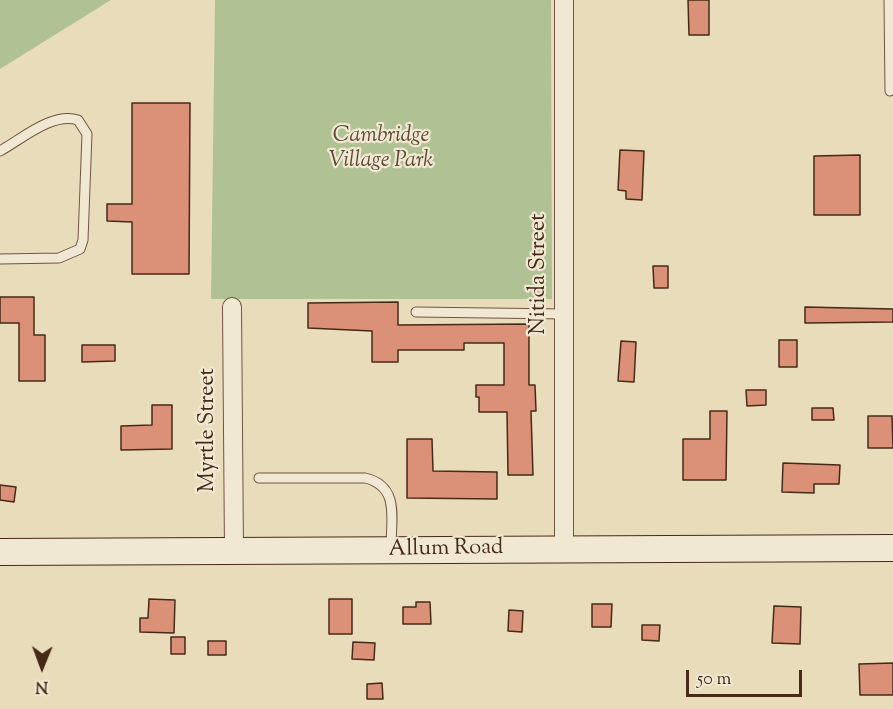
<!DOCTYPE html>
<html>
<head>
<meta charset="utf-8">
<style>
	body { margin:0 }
	#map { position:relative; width:893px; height:709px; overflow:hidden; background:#e9dcbb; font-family:"Sorts Mill Goudy",serif }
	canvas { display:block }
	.north { position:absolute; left:12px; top:637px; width:60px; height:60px; -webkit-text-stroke:4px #f1e8d3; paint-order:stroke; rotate:181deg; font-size:16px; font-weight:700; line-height:24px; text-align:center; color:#462a18 }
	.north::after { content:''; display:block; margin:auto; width:21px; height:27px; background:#462a18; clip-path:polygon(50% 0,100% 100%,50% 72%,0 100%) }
	.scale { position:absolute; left:686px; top:670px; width:116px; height:27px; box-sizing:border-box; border:3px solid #462a18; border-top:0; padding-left:8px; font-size:18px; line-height:21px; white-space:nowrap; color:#462a18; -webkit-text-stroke:4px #f1e8d3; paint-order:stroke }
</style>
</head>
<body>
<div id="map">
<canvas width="893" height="709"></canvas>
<div class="north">N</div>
<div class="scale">50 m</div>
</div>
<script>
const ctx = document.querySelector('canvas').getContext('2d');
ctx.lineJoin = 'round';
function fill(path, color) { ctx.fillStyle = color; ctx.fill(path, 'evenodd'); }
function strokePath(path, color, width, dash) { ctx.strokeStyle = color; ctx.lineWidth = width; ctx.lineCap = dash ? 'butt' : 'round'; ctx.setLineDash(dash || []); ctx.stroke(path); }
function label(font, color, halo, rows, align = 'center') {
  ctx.font = font + ' "Sorts Mill Goudy",serif'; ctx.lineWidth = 4.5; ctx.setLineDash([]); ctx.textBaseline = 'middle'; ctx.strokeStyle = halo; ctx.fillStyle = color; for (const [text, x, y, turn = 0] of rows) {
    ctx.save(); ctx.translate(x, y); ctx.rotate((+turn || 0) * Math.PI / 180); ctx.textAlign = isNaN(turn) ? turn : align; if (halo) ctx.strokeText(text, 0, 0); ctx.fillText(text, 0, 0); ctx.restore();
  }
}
const green = new Path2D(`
	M0,0H111L0,69Z
	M215,0H551L552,299H211Z`);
const building = new Path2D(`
	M688,0H709V35H689Z
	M132,103H190L189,274H132V222L107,221V204H132Z
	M620,150L644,151L642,200L626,199V191L618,190Z
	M860,155V215H814V156Z
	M653,266H668V288H654Z
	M0,297H34V335H45V381H19V323H0Z
	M398,302V325L529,324V385H535L536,411H531L533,475H508L507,412H479V397H476V385H504V343H464V350H398V362H372V331L308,328V303Z
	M805,307L893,309V322L805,323Z
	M779,340H797V367H779Z
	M621,341L636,342L634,382L618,381Z
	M82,345H115V361L82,362Z
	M746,390H766V405L747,406Z
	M152,405H172V449L121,450V426L152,425Z
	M812,408H833L834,420H812Z
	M710,411H727L726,480H683V439H710Z
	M868,416H892L893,448H868Z
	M407,439H432L433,471L497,472V499L407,498Z
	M783,463L840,465L839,484H814V493L782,492Z
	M0,485L16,487L14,502L0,500Z
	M149,599L175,600L174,633L140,632V618H148Z
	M329,599H352V634H329Z
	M416,602H430L431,624H403V607H416Z
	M592,604H612L611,627H592Z
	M774,606L801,607L800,644L772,643Z
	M509,610L523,611L522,632L508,631Z
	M642,625H660L659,641L642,640Z
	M171,637H185V654H171Z
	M208,641H226V655H208Z
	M353,642L375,643L374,660L352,659Z
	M893,663V695H860L859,664Z
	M382,683L383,699H367V684Z`);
const lane = new Path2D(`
	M889,0L890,91
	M0,151C22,139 52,112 78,120L87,134L83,240L80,249L59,258L0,259
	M416,312L564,314
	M259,478H365C400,486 391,519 391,547`);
const street = new Path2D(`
	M232,307L234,551
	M564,548V0`);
const secondary = new Path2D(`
	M0,552L893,548`);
const parkNames = [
	["Cambridge",381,137],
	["Village Park",381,162]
];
const streetNames = [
	["Nitida Street",540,274,-90],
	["Myrtle Street",209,430,-90],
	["Allum Road",446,550,-1]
];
fill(green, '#b0c294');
fill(building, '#da9177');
strokePath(building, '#462a18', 1.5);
strokePath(lane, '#6f5641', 11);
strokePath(street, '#6f5641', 20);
strokePath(secondary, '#462a18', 28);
strokePath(lane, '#f1e8d3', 9);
strokePath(street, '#f1e8d3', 18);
strokePath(secondary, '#f1e8d3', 26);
label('italic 22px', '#5b4831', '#f1e8d3', parkNames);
label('22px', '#462a18', '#f1e8d3', streetNames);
</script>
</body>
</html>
